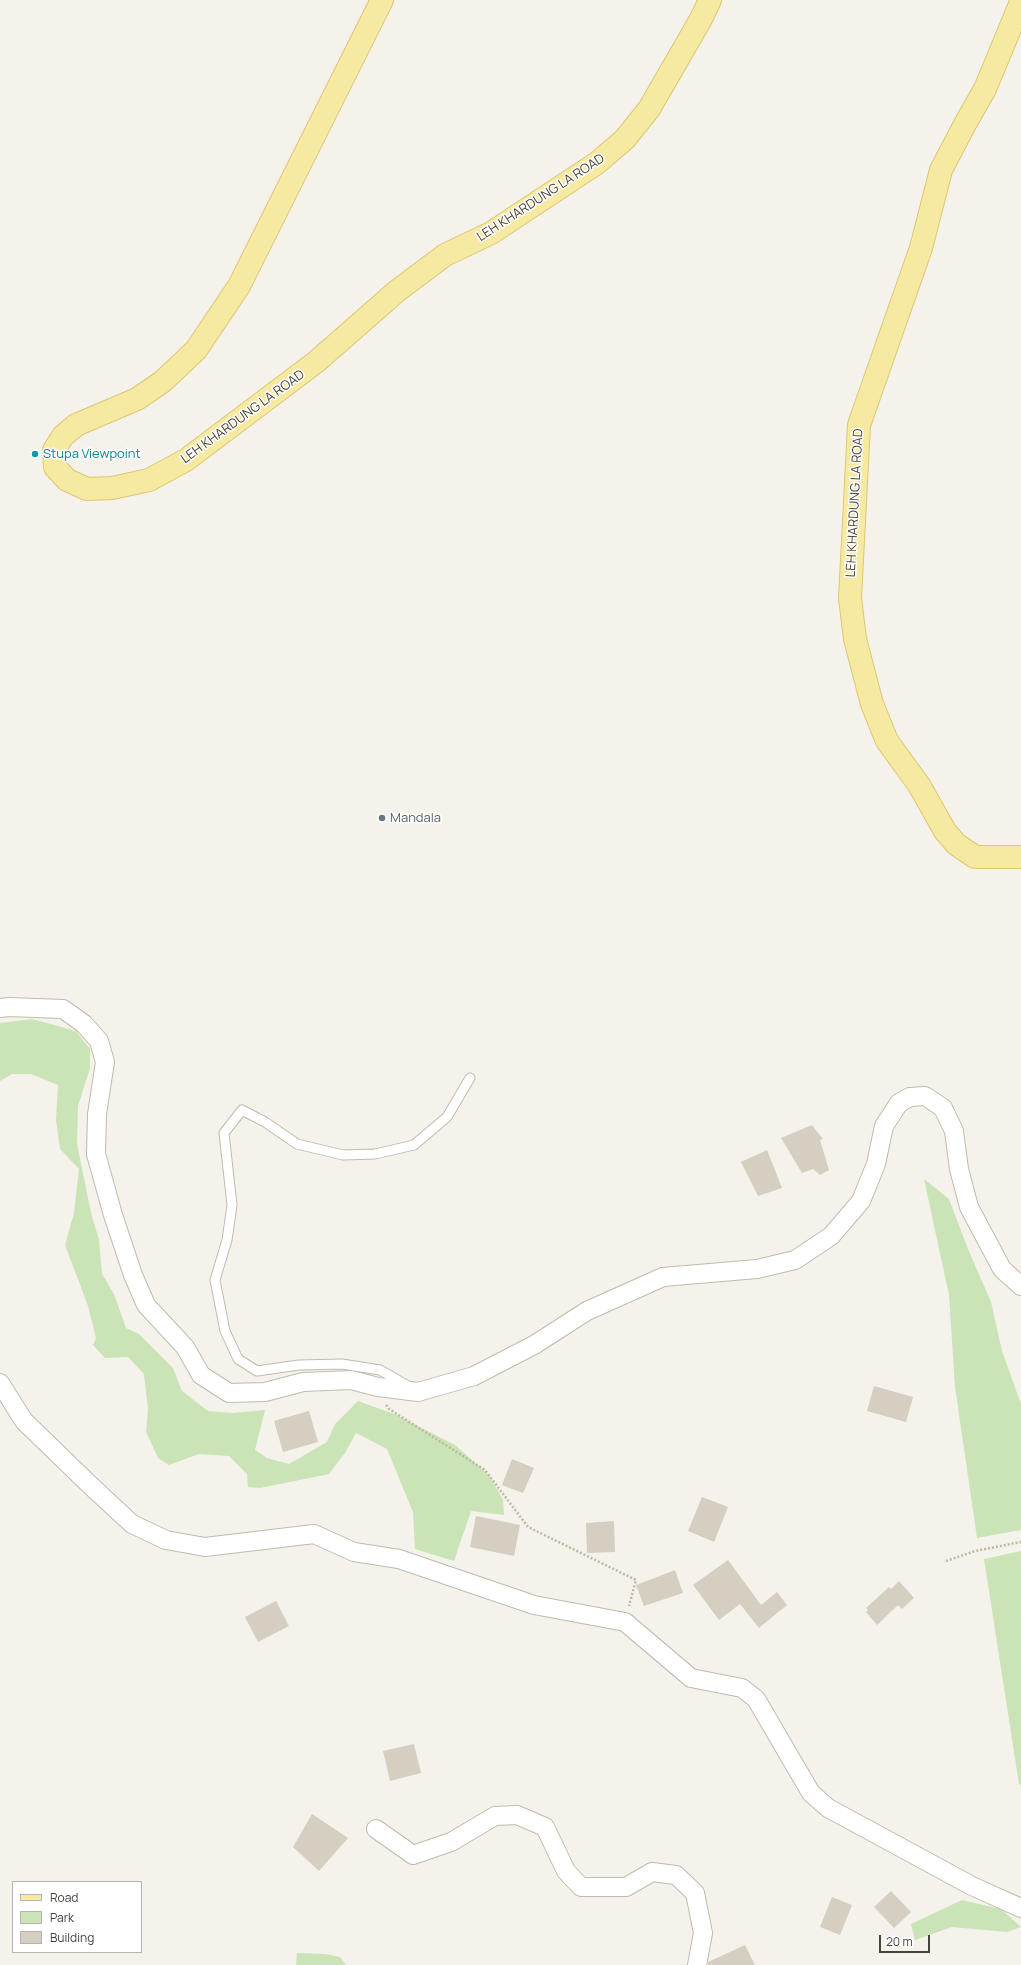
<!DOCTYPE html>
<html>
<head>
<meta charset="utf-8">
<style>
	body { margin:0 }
	#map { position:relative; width:1021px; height:1965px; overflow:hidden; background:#f4f2ea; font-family:Manrope,sans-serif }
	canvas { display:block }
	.legend { position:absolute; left:12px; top:1881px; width:130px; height:72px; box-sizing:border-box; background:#fff; border:1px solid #b5b4b0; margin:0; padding:5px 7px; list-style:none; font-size:12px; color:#474339 }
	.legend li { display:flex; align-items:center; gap:8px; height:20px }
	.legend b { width:20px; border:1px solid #b5b4b0 }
	.scale { position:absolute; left:879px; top:1935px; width:51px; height:18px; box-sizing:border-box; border:2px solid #474339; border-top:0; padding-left:5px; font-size:12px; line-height:14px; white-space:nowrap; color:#474339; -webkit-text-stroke:3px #fff; paint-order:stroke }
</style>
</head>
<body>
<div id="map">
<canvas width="1021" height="1965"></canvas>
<ul class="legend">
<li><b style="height:5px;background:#f6e9a1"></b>Road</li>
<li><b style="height:11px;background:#cae4b7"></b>Park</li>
<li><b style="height:11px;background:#d4cfc1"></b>Building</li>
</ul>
<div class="scale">20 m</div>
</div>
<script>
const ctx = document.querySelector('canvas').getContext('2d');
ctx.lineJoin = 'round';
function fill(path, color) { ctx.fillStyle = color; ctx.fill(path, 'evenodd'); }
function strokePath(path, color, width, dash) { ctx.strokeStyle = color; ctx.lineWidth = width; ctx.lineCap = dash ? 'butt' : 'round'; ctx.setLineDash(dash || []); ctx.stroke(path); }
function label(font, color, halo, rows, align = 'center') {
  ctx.font = font + ' Manrope,sans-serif'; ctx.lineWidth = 3; ctx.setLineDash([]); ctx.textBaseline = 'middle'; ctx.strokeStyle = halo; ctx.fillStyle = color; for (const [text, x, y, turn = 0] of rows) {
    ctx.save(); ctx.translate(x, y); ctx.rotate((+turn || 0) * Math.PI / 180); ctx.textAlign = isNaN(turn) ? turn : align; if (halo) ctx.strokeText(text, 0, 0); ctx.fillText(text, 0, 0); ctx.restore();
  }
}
const green = new Path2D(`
	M32,1019L76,1031L90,1049V1068L78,1106L77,1144L91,1213L99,1240L102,1274L114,1294L126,1328L139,1334L173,1368L182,1391L208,1411L232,1413L265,1410L255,1450L267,1458L289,1464L327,1442L335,1424L358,1401L394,1414L455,1445L489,1475L503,1500L504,1515L471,1511L454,1561L415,1549L413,1512L387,1449L356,1433L345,1453L329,1474L260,1488L248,1487L247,1474L229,1456L199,1454L169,1465L158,1458L146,1432L148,1409L144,1374L128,1357L105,1358L93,1345L96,1338L88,1306L65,1245L74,1213L79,1169L60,1149L56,1120L58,1085L31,1074H12L0,1081V1023Z
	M924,1179L949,1199L968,1249L991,1302L1002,1351L1021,1404V1530L977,1538L955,1387L949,1295Z
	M1021,1551V1786L1019,1784L984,1559Z
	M962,1900L1001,1909L1021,1927L1007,1932L952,1927L915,1940L911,1924Z
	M297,1953L325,1954L340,1957L346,1965H296Z`);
const building = new Path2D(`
	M812,1125L823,1139L820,1140L829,1170L820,1175L813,1169L802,1173L781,1138Z
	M767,1150L782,1188L758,1196L741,1162Z
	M874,1386L913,1397L906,1422L867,1411Z
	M309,1411L318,1442L283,1452L274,1421Z
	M512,1459L534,1468L523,1493L502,1485Z
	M702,1497L728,1507L714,1542L688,1531Z
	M476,1516L520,1525L514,1556L470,1547Z
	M614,1521L615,1552L587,1553L586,1523Z
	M728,1560L761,1605L777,1592L787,1605L759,1628L740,1604L719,1620L693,1585Z
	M675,1570L683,1593L644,1606L636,1585Z
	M899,1581L914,1598L902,1609L898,1605L877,1625L866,1612L868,1610L866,1608L889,1587L891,1589Z
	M276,1601L289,1626L258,1642L245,1617Z
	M414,1744L421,1773L390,1781L383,1751Z
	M312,1814L348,1838L319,1871L293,1847Z
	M891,1891L911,1912L894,1928L874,1907Z
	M832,1897L852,1905L840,1935L820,1927Z
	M745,1945L755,1965H708V1962Z`);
const path = new Path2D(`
	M386,1405L389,1409L485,1470L528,1527L636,1580L629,1606
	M946,1561L975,1551L1021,1542`);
const service = new Path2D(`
	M408,1386L380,1370L342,1364L299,1365L257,1371L238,1359L225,1331L215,1280L227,1240L232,1205L224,1133L242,1110L265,1122L297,1144L343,1155L375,1154L414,1145L447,1117L470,1078`);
const minor = new Path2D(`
	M0,1008L9,1007L63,1009L84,1024L99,1041L105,1062L97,1114L96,1154L113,1215L133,1275L146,1305L185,1347L201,1375L229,1393L265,1392L303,1382L351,1380L378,1387L418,1392L474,1376L534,1345L587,1311L663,1277L757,1269L795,1260L831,1236L861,1201L876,1164L884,1126L899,1103L910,1097L925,1096L943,1108L954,1131L959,1169L969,1207L1002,1269L1021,1286
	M0,1383L24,1421L90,1485L132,1524L166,1540L205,1547L314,1534L354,1552L399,1559L534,1605L625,1622L691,1678L742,1688L756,1699L811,1793L828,1808L972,1886L1021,1908
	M376,1829L413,1855L451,1842L495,1816L517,1815L545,1827L566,1871L581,1887H626L652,1872L676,1875L695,1893L703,1933L697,1965`);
const primary = new Path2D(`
	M382,0L239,286L196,350L162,382L137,399L76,425L63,436L54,450L55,467L67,480L87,489L112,488L149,480L186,460L316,362L397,291L445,255L491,233L597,163L625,139L649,109L701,19L710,0
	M1021,2L985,89L965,124L941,170L921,248L859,425L850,598L855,639L872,704L887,741L919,785L945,831L956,844L975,857H1021`);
const markers = [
	[35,454,4,"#0f9aa8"],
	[382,818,4,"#6b7280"]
];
const streetNames = [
	["LEH KHARDUNG LA ROAD",541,198,-33],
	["LEH KHARDUNG LA ROAD",243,417,-36],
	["LEH KHARDUNG LA ROAD",855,503,-87]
];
const cultureNames = [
	["Stupa Viewpoint",43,454]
];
const worshipNames = [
	["Mandala",390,818]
];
fill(green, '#cae4b7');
fill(building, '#d4cfc1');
strokePath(service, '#bfbbae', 11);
strokePath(minor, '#bfbbae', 20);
strokePath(primary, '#dac872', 24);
strokePath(path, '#bfb8a0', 2.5, [2, 2]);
strokePath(service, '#fff', 9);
strokePath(minor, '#fff', 18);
strokePath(primary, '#f6e9a1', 22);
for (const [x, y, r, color] of markers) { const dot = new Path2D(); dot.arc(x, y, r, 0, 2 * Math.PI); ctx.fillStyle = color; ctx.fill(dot); strokePath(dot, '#fff', 1.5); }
label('13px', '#474339', '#fff', streetNames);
label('13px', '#0d838f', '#fff', cultureNames, 'left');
label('13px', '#5b616d', '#fff', worshipNames, 'left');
</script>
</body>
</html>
